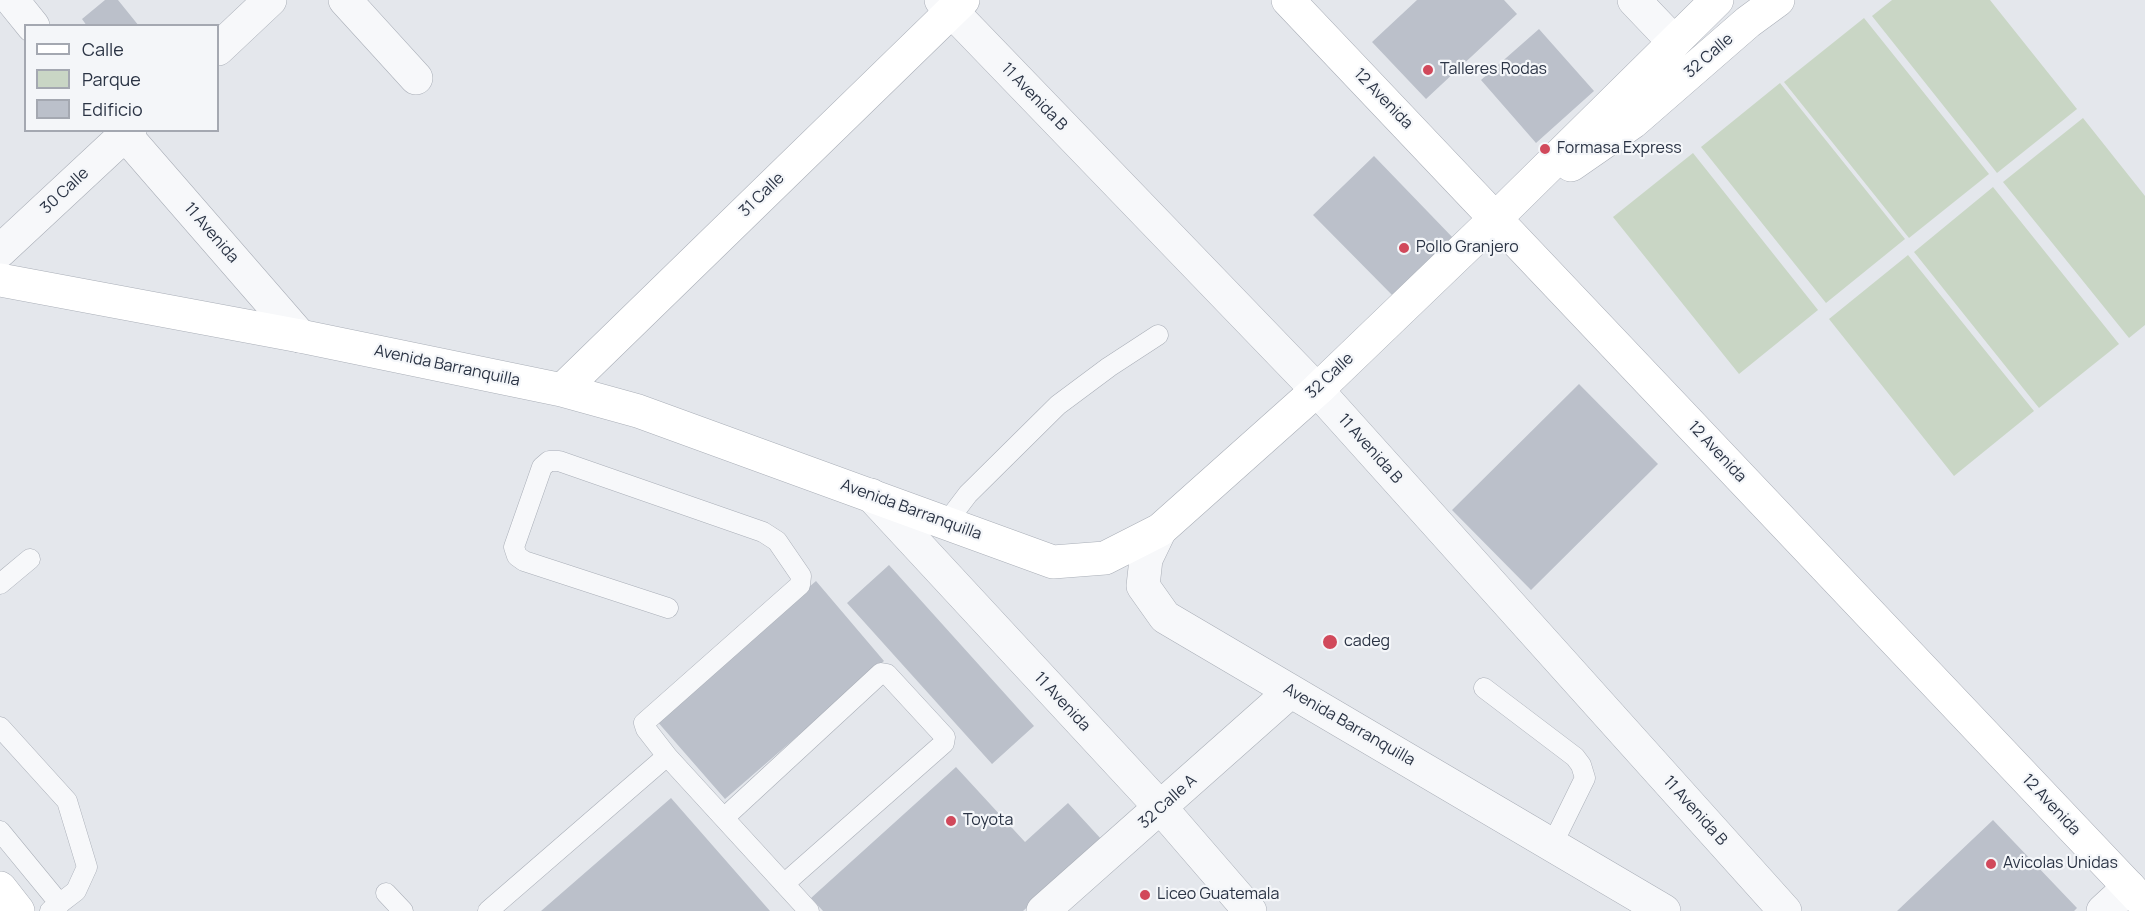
<!DOCTYPE html>
<html>
<head>
<meta charset="utf-8">
<style>
	body { margin:0 }
	#map { position:relative; width:2145px; height:911px; overflow:hidden; background:#e4e7ec; font-family:Manrope,sans-serif }
	canvas { display:block }
	.legend { position:absolute; left:24px; top:24px; width:195px; height:108px; box-sizing:border-box; background:#f4f6f9; border:2px solid #a4a8b1; margin:0; padding:8px 10px; list-style:none; font-size:18px; color:#2b3445 }
	.legend li { display:flex; align-items:center; gap:12px; height:30px }
	.legend b { width:30px; border:2px solid #a4a8b1 }
</style>
</head>
<body>
<div id="map">
<canvas width="2145" height="911"></canvas>
<ul class="legend">
<li><b style="height:8px;background:#fff"></b>Calle</li>
<li><b style="height:16px;background:#c9d6c5"></b>Parque</li>
<li><b style="height:16px;background:#bbc0ca"></b>Edificio</li>
</ul>
</div>
<script>
const ctx = document.querySelector('canvas').getContext('2d');
ctx.lineJoin = 'round';
function fill(path, color) { ctx.fillStyle = color; ctx.fill(path, 'evenodd'); }
function strokePath(path, color, width, dash) { ctx.strokeStyle = color; ctx.lineWidth = width; ctx.lineCap = dash ? 'butt' : 'round'; ctx.setLineDash(dash || []); ctx.stroke(path); }
function label(font, color, halo, rows, align = 'center') {
  ctx.font = font + ' Manrope,sans-serif'; ctx.lineWidth = 4.5; ctx.setLineDash([]); ctx.textBaseline = 'middle'; ctx.strokeStyle = halo; ctx.fillStyle = color; for (const [text, x, y, turn = 0] of rows) {
    ctx.save(); ctx.translate(x, y); ctx.rotate((+turn || 0) * Math.PI / 180); ctx.textAlign = isNaN(turn) ? turn : align; if (halo) ctx.strokeText(text, 0, 0); ctx.fillText(text, 0, 0); ctx.restore();
  }
}
const green = new Path2D(`
	M1892,0H1990L2077,109L1997,173L1872,16Z
	M1864,18L1989,174L1909,238L1784,82Z
	M1780,83L1905,239L1826,303L1701,147Z
	M2083,118L2145,196V325L2129,338L2003,182Z
	M1693,153L1818,310L1739,374L1613,217Z
	M1993,187L2119,344L2039,408L1914,252Z
	M1908,255L2034,411L1954,476L1829,319Z`);
const building = new Path2D(`
	M105,0H118L139,26H87L82,19Z
	M1417,0H1504L1517,14L1426,99L1372,42Z
	M1539,29L1594,91L1536,143L1481,80Z
	M1374,156L1456,241L1396,299L1313,215Z
	M1579,384L1658,464L1531,590L1452,510Z
	M889,565L1034,726L992,764L847,603Z
	M816,581L884,661L725,799L656,720Z
	M956,767L1025,842L1068,803L1102,840L1023,911H823L811,898Z
	M671,798L770,911H541Z
	M1993,820L2077,908L2074,911H1897Z`);
const lane = new Path2D(`
	M946,523L968,494L1058,405L1109,367L1158,335
	M0,584L30,559
	M1484,688L1575,757L1581,765L1585,778L1552,845
	M0,727L67,801L87,867L76,891L50,911
	M667,756L646,729L644,723L800,585L801,576L777,541L763,532L559,461H549L542,467L514,547L517,556L524,561L668,608
	M724,818L881,673L887,674L945,737L944,743L784,884
	M0,831L60,904
	M386,893L403,911
	M488,911L667,756L809,911`);
const street = new Path2D(`
	M12,0L33,26
	M345,0L416,78
	M941,0L1317,390L1785,911
	M1634,0L1674,42
	M218,49L270,0
	M121,130L300,336
	M0,251L130,130
	M871,495L1161,808L1250,911
	M1160,530L1146,559L1143,586L1165,617L1664,911
	M1043,911L1291,691
	M2103,911L2129,887`);
const secondary = new Path2D(`
	M1288,0L2145,904
	M1571,165L1633,122L1748,22L1778,0
	M0,280L300,336L562,390L638,411L1053,562L1105,558L1160,530L1317,390L1496,218L1717,0
	M562,390L963,0
	M0,888L18,911`);
const markers = [
	[1428,70,6,"#d1495b"],
	[1545,149,6,"#d1495b"],
	[1404,248,6,"#d1495b"],
	[1330,642,8,"#d1495b"],
	[951,821,6,"#d1495b"],
	[1991,864,6,"#d1495b"],
	[1145,895,6,"#d1495b"]
];
const streetNames = [
	["32 Calle",1709,56,-41],
	["11 Avenida B",1034,97,46],
	["12 Avenida",1383,99,46],
	["30 Calle",65,191,-43],
	["31 Calle",762,195,-44],
	["11 Avenida",211,233,49],
	["Avenida Barranquilla",447,366,12],
	["32 Calle",1330,376,-43],
	["11 Avenida B",1370,449,48],
	["12 Avenida",1717,452,47],
	["Avenida Barranquilla",911,510,20],
	["11 Avenida",1062,702,47],
	["Avenida Barranquilla",1349,725,30],
	["32 Calle A",1168,802,-42],
	["12 Avenida",2051,805,47],
	["11 Avenida B",1695,811,48]
];
const poiNames = [
	["Talleres Rodas",1440,70],
	["Formasa Express",1557,149],
	["Pollo Granjero",1416,248],
	["cadeg",1344,642],
	["Toyota",963,821],
	["Avicolas Unidas",2003,864],
	["Liceo Guatemala",1157,895]
];
fill(green, '#c9d6c5');
fill(building, '#bbc0ca');
strokePath(lane, '#a9aeb7', 21);
strokePath(street, '#a9aeb7', 34);
strokePath(secondary, '#a9aeb7', 34);
strokePath(lane, '#f7f8fa', 20);
strokePath(street, '#f7f8fa', 33);
strokePath(secondary, '#fff', 33);
for (const [x, y, r, color] of markers) { const dot = new Path2D(); dot.arc(x, y, r, 0, 2 * Math.PI); ctx.fillStyle = color; ctx.fill(dot); strokePath(dot, '#f4f6f9', 2); }
label('16px', '#2b3445', '#f4f6f9', streetNames);
label('16px', '#2b3445', '#f4f6f9', poiNames, 'left');
</script>
</body>
</html>
